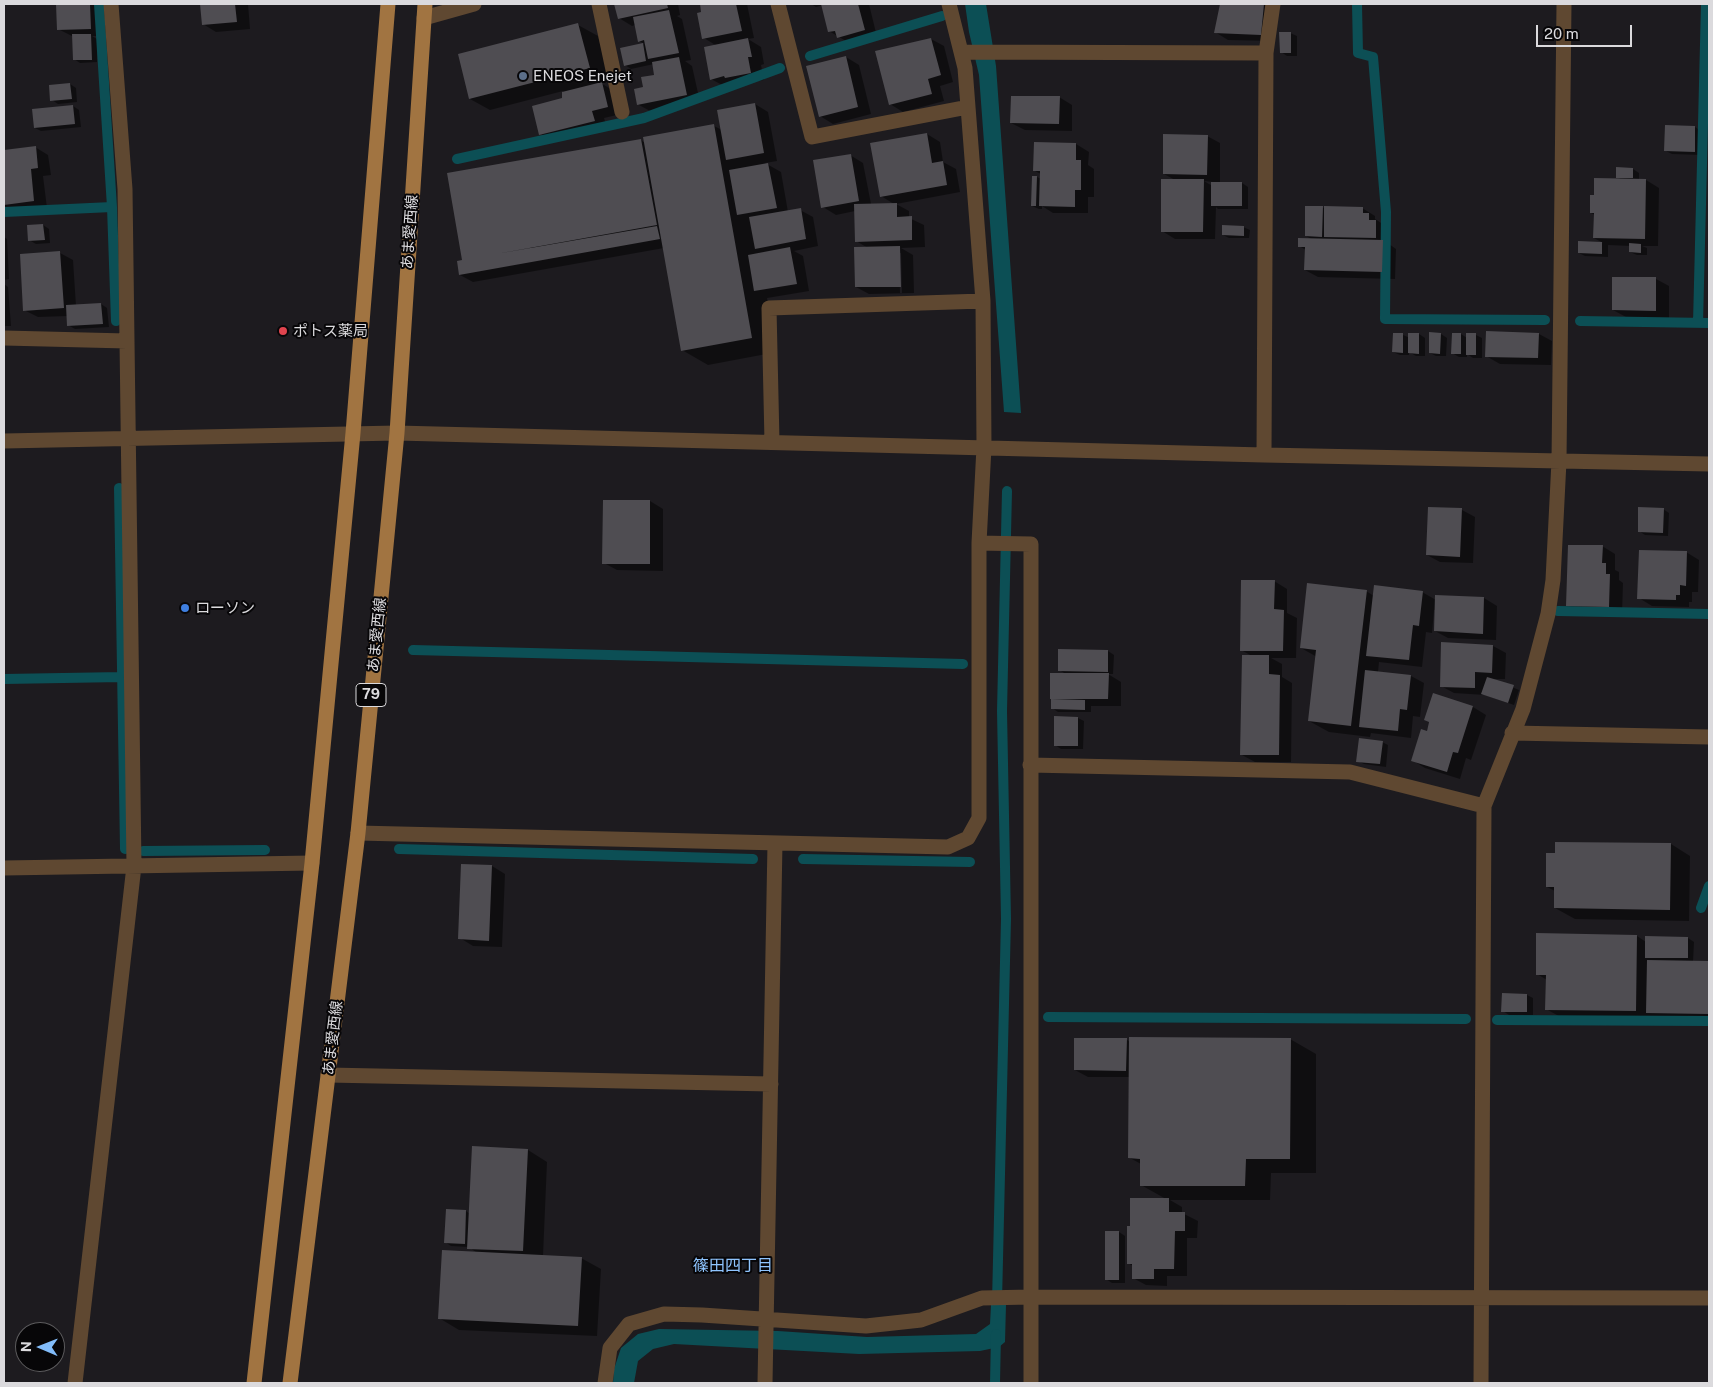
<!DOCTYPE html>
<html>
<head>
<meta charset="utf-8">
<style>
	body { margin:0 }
	#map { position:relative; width:1713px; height:1387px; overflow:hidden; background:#1d1b1f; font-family:"Public Sans",sans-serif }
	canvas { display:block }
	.frame { position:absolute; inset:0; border:5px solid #dbdadd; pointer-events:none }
	.north { position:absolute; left:15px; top:1322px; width:50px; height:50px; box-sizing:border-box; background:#070608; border:1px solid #5c5b5d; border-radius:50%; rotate:271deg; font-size:14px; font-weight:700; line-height:20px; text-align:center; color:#dbdadd }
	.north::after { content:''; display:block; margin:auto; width:18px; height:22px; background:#82bcfa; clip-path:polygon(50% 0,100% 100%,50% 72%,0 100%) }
	.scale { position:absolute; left:1536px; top:25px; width:96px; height:22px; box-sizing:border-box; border:2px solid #dbdadd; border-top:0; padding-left:6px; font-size:15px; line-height:18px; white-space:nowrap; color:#dbdadd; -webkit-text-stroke:4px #070608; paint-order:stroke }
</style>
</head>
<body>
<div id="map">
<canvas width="1713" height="1387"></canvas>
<div class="frame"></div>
<div class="north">N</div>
<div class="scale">20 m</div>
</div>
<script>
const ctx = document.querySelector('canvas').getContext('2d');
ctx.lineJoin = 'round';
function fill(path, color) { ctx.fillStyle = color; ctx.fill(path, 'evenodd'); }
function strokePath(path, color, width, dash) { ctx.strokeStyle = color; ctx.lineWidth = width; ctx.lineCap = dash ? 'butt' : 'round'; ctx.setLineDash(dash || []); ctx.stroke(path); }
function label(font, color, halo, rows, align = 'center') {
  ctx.font = font + ' "Public Sans","Noto Sans JP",sans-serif'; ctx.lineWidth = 4; ctx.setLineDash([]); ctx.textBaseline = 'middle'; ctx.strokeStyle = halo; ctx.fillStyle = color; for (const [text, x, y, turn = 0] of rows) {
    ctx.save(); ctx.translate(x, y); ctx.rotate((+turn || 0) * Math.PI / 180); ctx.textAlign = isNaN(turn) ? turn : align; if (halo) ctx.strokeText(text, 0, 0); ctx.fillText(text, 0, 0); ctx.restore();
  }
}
const water = new Path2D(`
	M965,4H986L996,66L1021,413L1004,412L979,75L969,32Z
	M991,1305H1006L1005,1342L999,1347L980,1351L859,1354L674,1344L653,1349L638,1361L634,1383H613L614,1369L621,1348L638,1334L659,1329L778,1331L867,1337L976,1334L990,1324Z`);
const shadow = new Path2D(`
	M57,4H103L104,36H92L97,39V62L80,63L74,59V37L58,29Z
	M201,4H248L250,29L216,32L203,24Z
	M616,4H678L680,15L677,16L682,19L691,60L685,61L692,66L700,102L652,112L639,105L645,88L656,76L654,64L631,69L625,65L621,49L645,44L639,41L635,25L632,26L619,18Z
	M701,4H747L754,38L748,39L761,47L764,64L761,65L764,80L724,86L711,79L717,46L704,38Z
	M811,4H869L877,37L851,44L829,31L823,5L816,7Z
	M1221,4H1277L1274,41L1228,40L1215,32Z
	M578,25L598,36L609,79L599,82L614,91L621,114L604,118L607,128L554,141L541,134L564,99L563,91L490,110L470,99Z
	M1290,33L1297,36V56H1287L1281,52Z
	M931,39L944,46L953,82L940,86L944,101L903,112L890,104Z
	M846,57L859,65L871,114L833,124L820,116Z
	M70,84L76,88L77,102L58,104L52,100Z
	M1059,97L1072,105V131L1025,130L1011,123Z
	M755,104L768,112L777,161L765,163L781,172L788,212L800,210L813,217L818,246L794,251L803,256L809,291L767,298L777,352L708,365L682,350L664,248L473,282L460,275L467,261L641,140L645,143L714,126L722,130Z
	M73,106L79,110L81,127L41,131L35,128Z
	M1695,127L1701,131V155L1672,154L1666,151Z
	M927,134L940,142L943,162L956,169L960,192L896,204L909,211V218L924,225L925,247L901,248L913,255L914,293L869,294L856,287L868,248L856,241L855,211L836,215L823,207L850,155L863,163L871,204H894L881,196ZM899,253H901L902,293H900Z
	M1207,136L1220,143V183H1242L1248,187V209H1218L1216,207L1215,239H1175L1162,231L1175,180L1164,174ZM1204,181L1213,182V186L1209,184Z
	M1076,144L1089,152L1088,165L1094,169V197H1088V213H1053L1042,206V209H1039L1032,206L1037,177L1041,179V174L1035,171Z
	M35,147L48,155L51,175L43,176L47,208L5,213L4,151Z
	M1633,169L1639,173V180H1646L1659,188L1658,246H1642L1647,248V255H1637L1630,252L1631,246L1608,245V257L1585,256L1579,253V242L1603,243L1594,238L1595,215L1591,213L1595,196L1622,180L1617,177Z
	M1322,207L1326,209L1362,208L1375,216V219L1389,228V244L1396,249L1395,279L1318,277L1305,270L1306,250L1299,246L1313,240L1306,236Z
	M43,225L49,229L50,243L36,244L29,240Z
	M1243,227L1250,230L1249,238H1229L1223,235Z
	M4,237L7,239L9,279L4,280Z
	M60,253L73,260L76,306L101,304L107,308L109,327L75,329L68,325V316L38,317L24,310L21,255Z
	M1613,278L1656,279L1669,286V318L1626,317L1613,310Z
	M4,284L8,287L11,326H4Z
	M1419,334L1425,338V356H1416L1409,352V355H1400L1393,352L1403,335L1410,338Z
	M1441,334L1447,338L1446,356H1436L1430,353Z
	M1461,334L1467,338L1476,335L1482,338V358H1473L1467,354V357H1459L1452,353Z
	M1539,334L1552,341L1551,365L1500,364L1486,356Z
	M650,501L663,509V571L617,570L604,563Z
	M1429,508L1462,510L1475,517L1473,563L1440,562L1427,555Z
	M1663,509L1669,513L1668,536L1645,535L1639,531Z
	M1602,546L1615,554V570L1619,572V580L1623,583L1622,614L1580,613L1567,605Z
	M1686,552L1699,560L1698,592H1692V602H1689V607L1652,606L1639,598Z
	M1274,581L1287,589V613L1297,618L1296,658H1271L1282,664V677L1292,683L1291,762H1255L1242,755L1252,656L1241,650Z
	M1366,591L1374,596L1422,592L1436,600L1484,598L1497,606L1496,640L1448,638L1435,631L1436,610H1434L1432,633L1426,632L1422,667L1379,662L1378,672L1411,676L1424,683L1420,717L1413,716L1411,738L1371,733L1370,737L1329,732L1309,721L1317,657L1301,648Z
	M1442,644L1493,646L1506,653L1505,679H1493L1519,690L1514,705L1485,695L1454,693L1441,686Z
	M1108,651L1114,655L1113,674H1108L1121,682V706H1091V712H1058L1052,708L1056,701L1051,698L1066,674L1059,670Z
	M1434,695L1473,707L1486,715L1471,760L1466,758L1460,779L1425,768L1412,760L1427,732Z
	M1078,718L1084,721L1083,749H1061L1055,745Z
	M1382,742L1388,745L1386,767L1364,764L1358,761Z
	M1671,844L1690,856L1689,921L1575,919L1555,908V891L1547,887Z
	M492,866L505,874L502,947L473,946L460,938Z
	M1538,935L1637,936L1646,942L1688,938L1694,942L1693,962H1709V1024H1667L1656,1017L1655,1022L1566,1020L1546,1009L1547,980L1537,974Z
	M1527,995L1533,998V1015H1509L1503,1011Z
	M1126,1039L1130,1042L1290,1039L1316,1054V1173H1271L1270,1200H1170L1182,1207V1213L1198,1221L1197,1238H1187V1276H1167V1286L1146,1285L1133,1278V1266L1128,1263L1131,1227L1166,1199L1141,1185V1164L1130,1158V1077H1088L1075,1070Z
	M528,1150L547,1162L543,1256L581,1258L601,1269L597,1336L459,1330L439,1318L477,1253L469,1247L451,1246L445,1242L447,1211H466L470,1214Z
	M1119,1232L1125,1236V1283H1112L1106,1279Z`);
const stream = new Path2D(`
	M99,4L112,207L116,321
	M1357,4L1358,53L1373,57L1386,212L1385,319L1545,320
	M810,56L942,16
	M457,159L644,118L780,68
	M4,212L112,207
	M1580,321L1709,323
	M1698,323L1706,4
	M119,488L125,849
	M1558,611L1709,614
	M413,650L963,664
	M4,679L122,677
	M399,849L753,859
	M143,851L265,850
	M803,859L970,862
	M1701,908L1709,886
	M1048,1017L1466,1019
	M1497,1020L1709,1021
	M997,1302L1006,919L1002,711L1007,491
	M995,1383L996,1334`);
const building = new Path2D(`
	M56,4H90L91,29L57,30Z
	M200,4H235L237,22L202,25Z
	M614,4H667L668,8L618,19Z
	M700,4H736L742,31L702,39L697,13L701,12Z
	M821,4H858L865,30L837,38L835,31L828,32Z
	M1220,4H1264L1261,35L1214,33Z
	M669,10L679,53L648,59L644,40L638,42L633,17Z
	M578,23L590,68L469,99L458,54Z
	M1279,32H1291V53H1280Z
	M72,34H91L92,60H73Z
	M748,38L752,57H748L751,73L725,78L724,76L710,80L704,47Z
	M931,38L941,75L928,79L932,94L889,105L875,51Z
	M643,43L646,61L624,66L620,48Z
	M846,56L858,107L819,117L806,66Z
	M679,57L687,95L637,105L634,89L643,87L641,77L654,75L652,62Z
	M602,82L608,107L592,111L595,121L539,135L532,106L562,98V92Z
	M70,83L72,99L50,101L49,85Z
	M1011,96H1060L1059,124L1010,123Z
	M755,103L764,153L726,160L717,110Z
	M73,105L75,124L34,128L32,109Z
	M714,124L752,338L681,351L643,137Z
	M1665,125L1695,126V152L1664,151Z
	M927,133L932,163L943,161L947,185L880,197L870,143Z
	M1163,134L1208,135L1207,175L1163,174Z
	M641,139L657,225L496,254L657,226L660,239L459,275L457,261L462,260L447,173Z
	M1034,142L1076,143V160H1081V190H1075V207L1039,206L1040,171H1033Z
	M36,146L38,168L31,169L34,201L4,205V150Z
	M851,154L859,201L821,208L813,160Z
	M768,163L777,208L737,215L729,170Z
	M1616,167L1633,168V178H1616Z
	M1032,176H1037L1036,206H1031Z
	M1594,178L1646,179L1645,239L1593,238L1594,213H1590V195H1594Z
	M1161,179H1204L1203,232H1161Z
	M1211,182H1242V206H1211Z
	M897,203V217L912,216V240L855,242L854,204Z
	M1305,206H1323L1322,237L1305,236Z
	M1324,206L1363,207V213H1369V220H1376V238L1324,237Z
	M801,208L806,239L755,249L749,217Z
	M43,224L45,240L28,241L27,225Z
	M1222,225L1244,226V236L1222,235Z
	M1298,238L1383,240L1382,272L1304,270L1305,247H1298Z
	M1578,241L1602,242V254L1578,253Z
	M1629,243L1641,244V253L1629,252Z
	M900,246L901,287H855L854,247Z
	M790,247L797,284L754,291L748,255Z
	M60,251L64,308L23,311L20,254Z
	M1612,277H1656V311L1612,310Z
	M101,303L103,324L67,326L66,305Z
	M1486,331L1539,333L1538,358L1485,357Z
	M1429,332L1441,333L1440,354L1429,353Z
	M1393,333H1403V353L1392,352Z
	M1408,333H1419V354L1408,353Z
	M1452,333H1461V354H1451Z
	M1466,333H1476V355H1466Z
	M603,500H650V564H602Z
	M1428,507L1462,508L1460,557L1426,555Z
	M1638,507L1664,508L1663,533L1638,532Z
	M1568,545H1603L1602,563H1606V574H1610L1609,607L1566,606Z
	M1639,550L1687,551L1686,586L1680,585V595H1676V600L1637,599Z
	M1241,580H1275L1274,609L1284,610L1283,651H1240Z
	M1307,583L1367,590L1351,726L1308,721L1316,650L1300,648Z
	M1374,585L1423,591L1419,626L1413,625L1409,660L1366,656Z
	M1435,595L1484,597L1483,634L1434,631Z
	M1441,642L1493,645L1492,673L1475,672V688L1440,687Z
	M1058,649L1108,650V672L1058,671Z
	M1242,655H1269V674L1280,675L1279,755H1240Z
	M1365,670L1411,675L1407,710L1400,709L1398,731L1359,727Z
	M1050,673H1109L1108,699H1050Z
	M1487,677L1514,685L1508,703L1481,694Z
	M1433,693L1473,706L1458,753L1453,752L1447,772L1411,761L1421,729L1427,731L1429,722L1424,720Z
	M1051,699L1085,700V710L1051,709Z
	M1054,716L1078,717V746H1054Z
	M1359,738L1383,741L1380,764L1356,762Z
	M1555,842L1671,843L1670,910L1554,908V887H1546V853H1555Z
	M461,864L492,865L489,941L458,939Z
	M1536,933L1637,935L1636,1011L1545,1010L1546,975H1536Z
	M1645,936L1688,937V958H1645Z
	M1647,960L1709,961V1014L1646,1013Z
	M1502,993L1527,994V1012H1501Z
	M1129,1037L1291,1038L1290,1159H1246L1245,1186H1140V1159L1128,1158Z
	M1074,1038H1127L1126,1071L1074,1070Z
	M472,1146L528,1149L523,1251L467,1249Z
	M1130,1198H1169V1212H1185V1231H1175L1174,1269H1154V1279H1132V1264H1127V1226H1130Z
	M446,1209L466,1210L465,1244L444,1243Z
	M1105,1231H1119V1280H1105Z
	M442,1250L582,1257L578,1326L438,1319Z`);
const minor = new Path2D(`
	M111,4L125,189L127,341
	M599,4L622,112
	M778,4L812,137L968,107
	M424,18L474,4
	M962,52L1266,53
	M4,338L127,341L134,866L75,1383
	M4,441L397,433L1264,455L1709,464
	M772,442L769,308L983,301
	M1264,455L1266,53L1273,4
	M979,543L1031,544V1383
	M1512,733L1709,737
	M1030,765L1350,772L1484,806
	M358,833L948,847L968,838L979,818V543L984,447L983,301L965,68L949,4
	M4,868L312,863
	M328,1075L771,1084
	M605,1383L610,1348L629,1324L664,1314L702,1315L866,1326L921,1320L982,1298L1031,1297L1709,1298
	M765,1383L775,843
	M1481,1383L1484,806L1523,709L1548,614L1553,580L1559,461L1564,4`);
const major = new Path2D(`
	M254,1383L312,863L353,433L388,4
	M290,1383L358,833L397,433L425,4`);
const markers = [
	[523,76,5,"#5c6f8a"],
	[283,331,5,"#e0444e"],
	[185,608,5,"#3f7fe0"]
];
const shields = [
	[371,695,30]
];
const shieldNames = [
	["79",371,695]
];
const poiNames = [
	["ENEOS Enejet",533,76],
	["ポトス薬局",293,331],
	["ローソン",195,608]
];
const streetNames = [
	["あま愛西線",410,232,-86],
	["あま愛西線",377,635,-84],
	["あま愛西線",333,1038,-83]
];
const neighbourhoodNames = [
	["篠田四丁目",733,1266]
];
fill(water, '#0c4f55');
fill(shadow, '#0007');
strokePath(stream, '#0c4f55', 10);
fill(building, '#4f4d52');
strokePath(minor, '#5f4831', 15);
strokePath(major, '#a17441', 15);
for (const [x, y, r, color] of markers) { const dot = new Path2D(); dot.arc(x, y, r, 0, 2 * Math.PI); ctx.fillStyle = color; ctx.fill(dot); strokePath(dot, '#070608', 2); }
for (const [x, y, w] of shields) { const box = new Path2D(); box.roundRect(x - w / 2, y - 11.5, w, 23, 4); ctx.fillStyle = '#070608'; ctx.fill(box); strokePath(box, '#dbdadd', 1); }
label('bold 14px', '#dbdadd', null, shieldNames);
label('15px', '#dbdadd', '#070608', poiNames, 'left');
label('15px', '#dbdadd', '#070608', streetNames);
label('16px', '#8fc5ff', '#070608', neighbourhoodNames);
</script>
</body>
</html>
